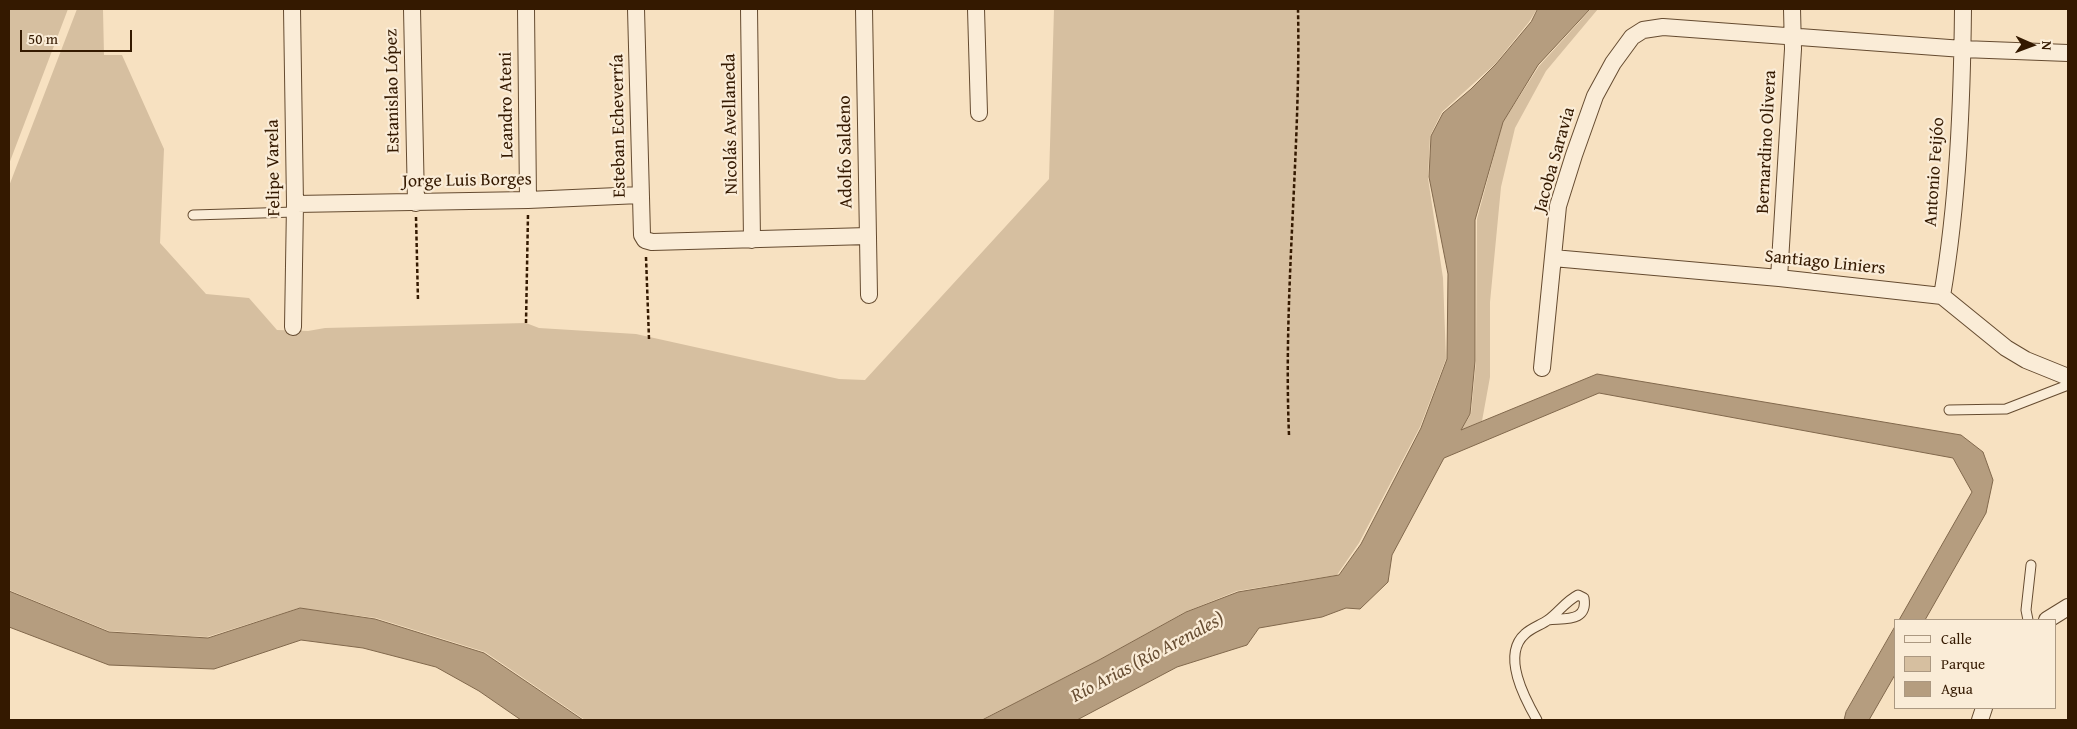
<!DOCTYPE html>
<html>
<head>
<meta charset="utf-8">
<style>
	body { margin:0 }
	#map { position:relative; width:2077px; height:729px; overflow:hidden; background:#f7e1c1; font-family:"Gentium Book Plus",serif }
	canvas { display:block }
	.frame { position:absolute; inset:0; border:10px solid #341900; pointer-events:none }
	.legend { position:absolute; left:1894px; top:619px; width:162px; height:90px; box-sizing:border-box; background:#faecd7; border:1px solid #ab9881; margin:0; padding:6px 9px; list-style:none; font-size:15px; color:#341900 }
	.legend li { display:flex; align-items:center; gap:10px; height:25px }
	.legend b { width:25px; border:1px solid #ab9881 }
	.north { position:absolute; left:2007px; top:20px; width:50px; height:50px; -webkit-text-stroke:4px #faecd7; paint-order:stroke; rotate:92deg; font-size:14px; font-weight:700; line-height:20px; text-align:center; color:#341900 }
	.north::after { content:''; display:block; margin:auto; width:18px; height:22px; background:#341900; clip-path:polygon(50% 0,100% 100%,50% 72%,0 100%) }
	.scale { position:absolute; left:20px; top:30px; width:112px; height:22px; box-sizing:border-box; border:2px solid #341900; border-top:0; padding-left:6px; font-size:15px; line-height:18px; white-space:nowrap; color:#341900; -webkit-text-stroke:4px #faecd7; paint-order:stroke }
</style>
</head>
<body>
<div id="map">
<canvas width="2077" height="729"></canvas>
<div class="frame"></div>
<ul class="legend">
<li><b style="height:6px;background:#faecd7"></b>Calle</li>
<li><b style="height:14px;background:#d6bfa0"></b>Parque</li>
<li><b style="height:14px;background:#b59d7f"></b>Agua</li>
</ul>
<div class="north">N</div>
<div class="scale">50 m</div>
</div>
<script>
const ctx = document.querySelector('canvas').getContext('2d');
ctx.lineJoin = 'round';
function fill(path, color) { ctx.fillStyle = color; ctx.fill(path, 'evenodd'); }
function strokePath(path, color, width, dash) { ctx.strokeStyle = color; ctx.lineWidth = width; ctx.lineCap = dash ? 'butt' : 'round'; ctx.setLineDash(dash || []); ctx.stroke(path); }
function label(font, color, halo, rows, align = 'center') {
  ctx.font = font + ' "Gentium Book Plus",serif'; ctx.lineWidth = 4.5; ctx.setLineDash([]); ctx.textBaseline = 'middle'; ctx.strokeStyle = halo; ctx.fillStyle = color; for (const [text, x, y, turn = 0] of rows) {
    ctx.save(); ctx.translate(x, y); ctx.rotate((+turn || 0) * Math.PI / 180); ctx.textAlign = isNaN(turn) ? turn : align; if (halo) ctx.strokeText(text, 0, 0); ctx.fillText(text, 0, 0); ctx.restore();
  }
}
const green = new Path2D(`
	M9,9H68L9,164Z
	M77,9L103,10L104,55H122L164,149L160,243L206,294L249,298L277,330L308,331L325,328L526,323L539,328L636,334L839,379L865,380L1049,179L1054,9H1537L1529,22L1495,64L1442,112L1430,136L1428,178L1443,278L1446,359L1420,427L1359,543L1337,575L1237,591L1185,612L1099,660L981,720H585L485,652L376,618L299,608L207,637L109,631L9,590V186Z
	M1591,9H1598L1546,71L1515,128L1501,187L1490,302V377L1482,421L1461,430L1471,414L1476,361L1477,219L1503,122L1539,66Z`);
const water = new Path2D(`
	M1538,9H1590L1538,65L1503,122L1475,220V361L1470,414L1461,430L1597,374L1961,435L1983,452L1993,480L1986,513L1925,620H1899L1972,492L1953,458L1599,393L1444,458L1392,555L1388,582L1360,609L1346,608L1322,617L1259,628L1247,645L1177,667L1077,720H982L1099,660L1186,612L1238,592L1339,575L1361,544L1421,428L1447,359L1448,274L1429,177L1431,136L1443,113L1471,89L1496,64L1531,22Z
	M9,591L109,632L208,638L300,608L375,619L484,653L583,720H521L479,691L436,667L363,648L301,640L214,669L109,665L9,627Z
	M1896,625V673L1869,720H1844L1846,712Z`);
const path = new Path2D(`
	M416,217L418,301
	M646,257L649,339
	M526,323L528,214
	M1289,435C1283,292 1301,151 1298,9`);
const lane = new Path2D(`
	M193,215L295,212
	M1949,410L2006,409L2068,385
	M2028,620L2026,610L2031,565
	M1537,720C1525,699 1501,655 1525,634C1531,628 1541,625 1548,620C1559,612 1566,601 1578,595L1584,598C1588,622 1565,618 1548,620`);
const street = new Path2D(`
	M292,9L295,204L293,327
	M412,9L416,203
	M526,9L528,200
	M636,9L642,235L645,240L652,242L868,236
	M749,9L752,240
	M864,9L869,295
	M976,9L979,113
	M295,204L528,200L640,195
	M1553,258L1779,278L1942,296L2006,348L2026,360L2068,377
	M1779,278L1793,49L1792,9
	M1942,296C1958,202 1962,104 1963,9
	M1542,368L1558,206L1574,155L1595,96L1613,63L1632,37L1643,30L1663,27L1963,49L2068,53
	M2047,620L2068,607
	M1980,720L1984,708`);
const streetNames = [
	["Estanislao López",393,91,-91],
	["Leandro Ateni",507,105,-91],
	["Nicolás Avellaneda",731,124,-91],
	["Esteban Echeverría",619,126,-91],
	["Bernardino Olivera",1767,142,-87],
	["Adolfo Saldeno",846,152,-91],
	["Jacoba Saravia",1555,160,-74],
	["Felipe Varela",274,168,-91],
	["Antonio Feijóo",1935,172,-86],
	["Jorge Luis Borges",467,181,-1],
	["Santiago Liniers",1825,263,6]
];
const waterNames = [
	["Río Arias (Río Arenales)",1148,658,-28]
];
fill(green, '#d6bfa0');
fill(water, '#b59d7f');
strokePath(water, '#81684c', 1);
strokePath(lane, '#654b30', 11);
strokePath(street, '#654b30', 18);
strokePath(path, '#341900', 2.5, [4, 2.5]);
strokePath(lane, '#faecd7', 9);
strokePath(street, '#faecd7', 16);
label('18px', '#341900', '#faecd7', streetNames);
label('italic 19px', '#684e33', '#faecd7', waterNames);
</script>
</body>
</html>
